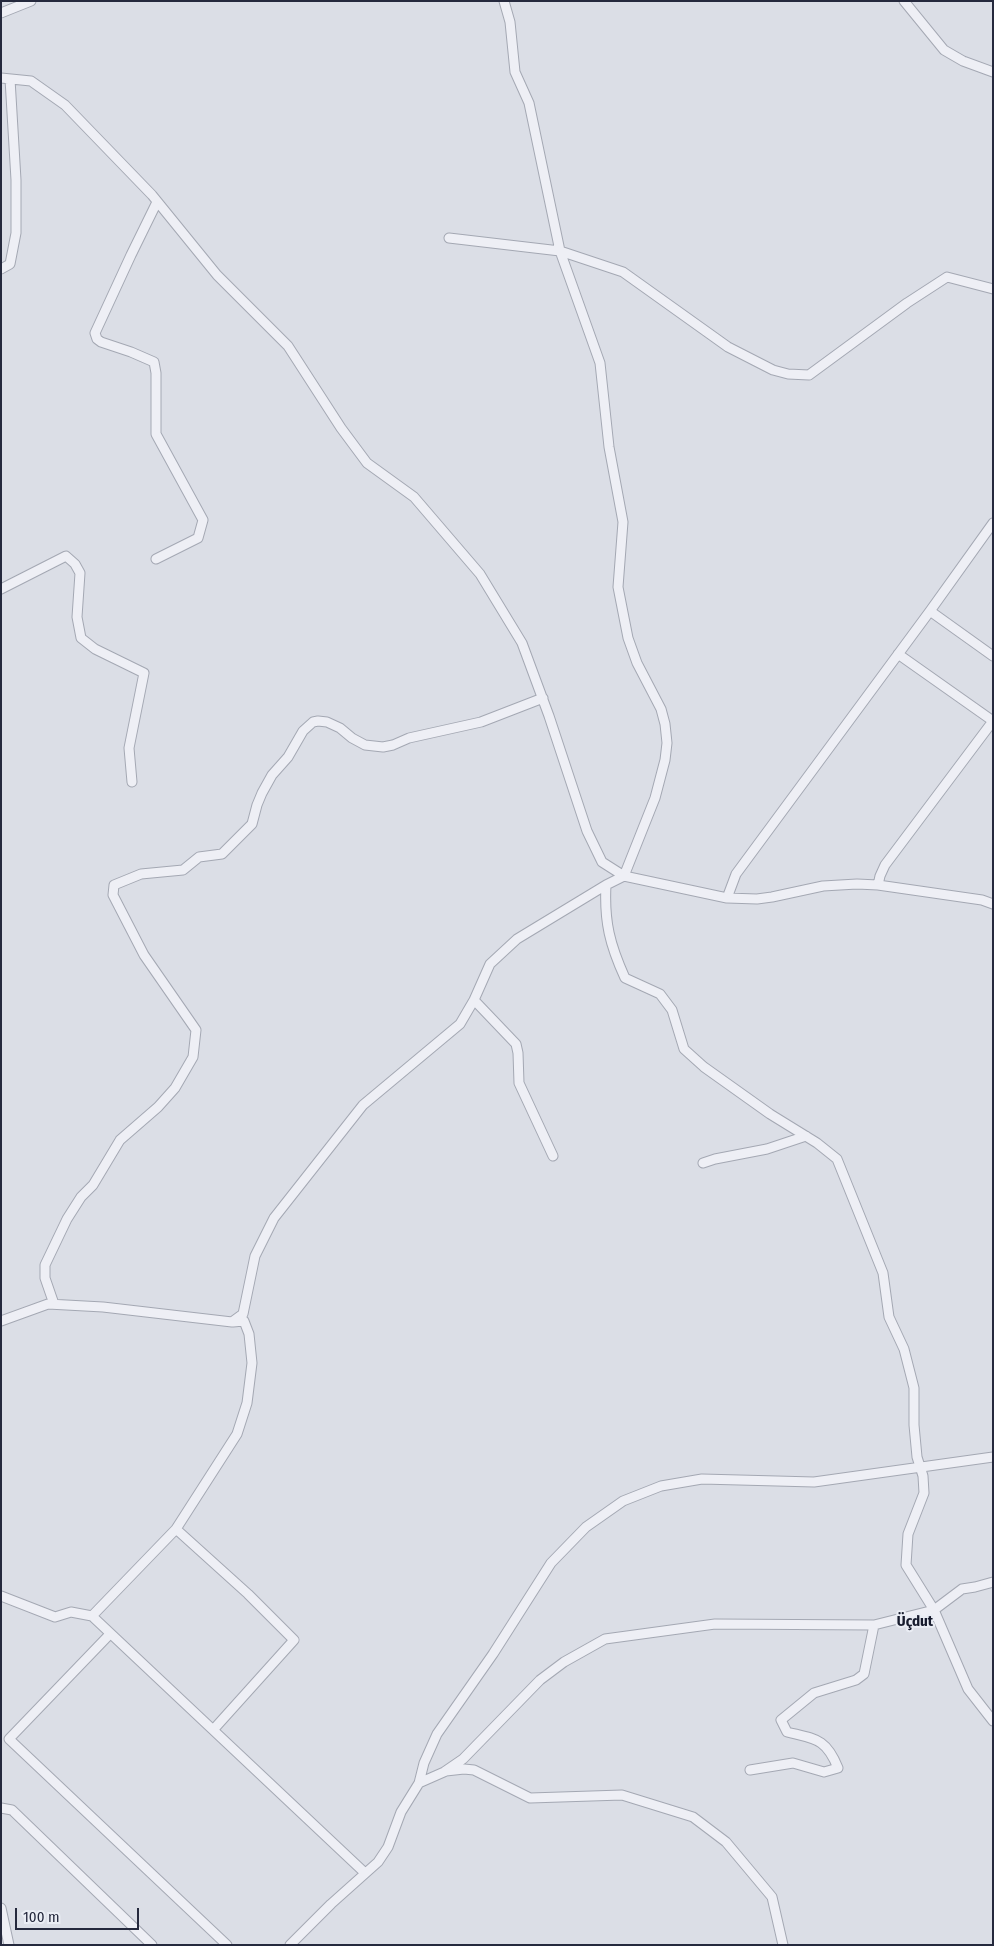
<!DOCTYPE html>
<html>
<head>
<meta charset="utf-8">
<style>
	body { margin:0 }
	#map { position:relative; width:994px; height:1946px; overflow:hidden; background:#dbdee6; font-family:"Fira Sans Condensed",sans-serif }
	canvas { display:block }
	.frame { position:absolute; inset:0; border:2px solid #25293d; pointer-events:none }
	.scale { position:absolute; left:15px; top:1908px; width:124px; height:22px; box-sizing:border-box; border:2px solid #25293d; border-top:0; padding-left:6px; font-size:15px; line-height:18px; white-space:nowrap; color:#25293d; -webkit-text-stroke:4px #eaedf4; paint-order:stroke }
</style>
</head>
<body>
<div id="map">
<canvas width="994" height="1946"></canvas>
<div class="frame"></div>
<div class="scale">100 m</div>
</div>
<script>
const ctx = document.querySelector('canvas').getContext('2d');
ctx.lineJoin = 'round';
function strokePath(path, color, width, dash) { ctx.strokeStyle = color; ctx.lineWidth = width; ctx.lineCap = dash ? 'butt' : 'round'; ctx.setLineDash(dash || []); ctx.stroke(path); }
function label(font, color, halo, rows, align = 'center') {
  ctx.font = font + ' "Fira Sans Condensed",sans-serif'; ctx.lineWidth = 4; ctx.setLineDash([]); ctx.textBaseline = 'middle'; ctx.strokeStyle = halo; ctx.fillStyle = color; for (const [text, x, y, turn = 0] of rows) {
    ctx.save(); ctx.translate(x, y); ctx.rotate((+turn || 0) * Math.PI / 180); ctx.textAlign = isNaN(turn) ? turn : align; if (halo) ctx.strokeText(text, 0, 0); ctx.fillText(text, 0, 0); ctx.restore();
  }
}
const minor = new Path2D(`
	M504,1L510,22L515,72L529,103L560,251L600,363L609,447L623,522L618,587L628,638L637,663L661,709L665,724L667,743L665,760L655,798L624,876L606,885C604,922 610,945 625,978L660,994L672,1010L684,1049L704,1067L770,1114L817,1143L837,1159L883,1273L889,1317L904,1349L914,1388V1425L917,1457L923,1476L924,1493L908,1534L906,1565L934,1610L968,1689L993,1721
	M904,1L944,50L963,61L993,72
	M1,13L31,1
	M1,78L31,81L65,105L152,195L217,275L288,346L341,428L367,463L414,497L480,574L522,643L549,716L587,831L602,862L624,876L727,898L757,899L772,897L823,886L857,884L878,885L982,900L993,904
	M449,238L560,251L623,272L728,347L773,370L788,374L809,375L907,303L947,277L993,289
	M1,269L10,264L16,233V180L10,79
	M156,559L198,538L203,520L156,434V373L154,362L131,352L101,342L97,339L95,333L131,255L157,202
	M1,589L66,556L75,564L80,573L77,617L81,638L95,649L144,673L129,748L132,782
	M930,611L993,656
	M898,654L993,721
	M878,885L880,876L885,865L993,721
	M727,898L736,874L930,611L993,523
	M474,1000L516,1044L518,1053L519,1083L553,1156
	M703,1163L715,1159L767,1149L806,1136
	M54,1304L45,1278V1265L67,1219L81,1197L93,1185L120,1140L158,1107L175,1088L193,1057L196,1030L144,955L113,895L114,885L141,874L183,870L199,857L222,854L252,824L257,805L262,793L272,775L288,757L303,731L313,722L318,721L327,722L340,728L352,738L365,745L383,747L393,745L409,738L481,722L543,698
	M1,1321L48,1304L103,1307L232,1322L243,1314L255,1256L274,1218L363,1105L460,1024L474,1000L490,964L517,939L606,885
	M176,1529L248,1594L294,1640L213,1730
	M1,1596L55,1617L71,1612L92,1616L176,1529L237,1434L247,1403L252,1363L249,1334L244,1321L233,1322
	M92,1616L365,1873
	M110,1634L9,1739L227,1945
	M750,1770L793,1763L824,1772L838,1768C826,1738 815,1739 787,1732L781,1720L814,1693L856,1680L864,1674L874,1625
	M446,1771L464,1769L474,1770L530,1798L622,1795L693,1817L726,1842L772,1897L783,1945
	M419,1783L424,1763L437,1734L493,1654L551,1563L586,1527L623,1501L661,1486L702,1479L814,1482L993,1457
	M1,1808L12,1810L152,1945
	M1,1908L9,1945
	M290,1945L331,1904L378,1862L388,1847L401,1812L419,1783L444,1772L463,1759L540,1680L564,1662L605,1639L715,1624L874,1625L934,1610L962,1589L975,1587L993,1582`);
const neighbourhoodNames = [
	["Üçdut",915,1622]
];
strokePath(minor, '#a4a8b3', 11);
strokePath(minor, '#eeeff5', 9);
label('bold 15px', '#171b2d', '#eaedf4', neighbourhoodNames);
</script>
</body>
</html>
